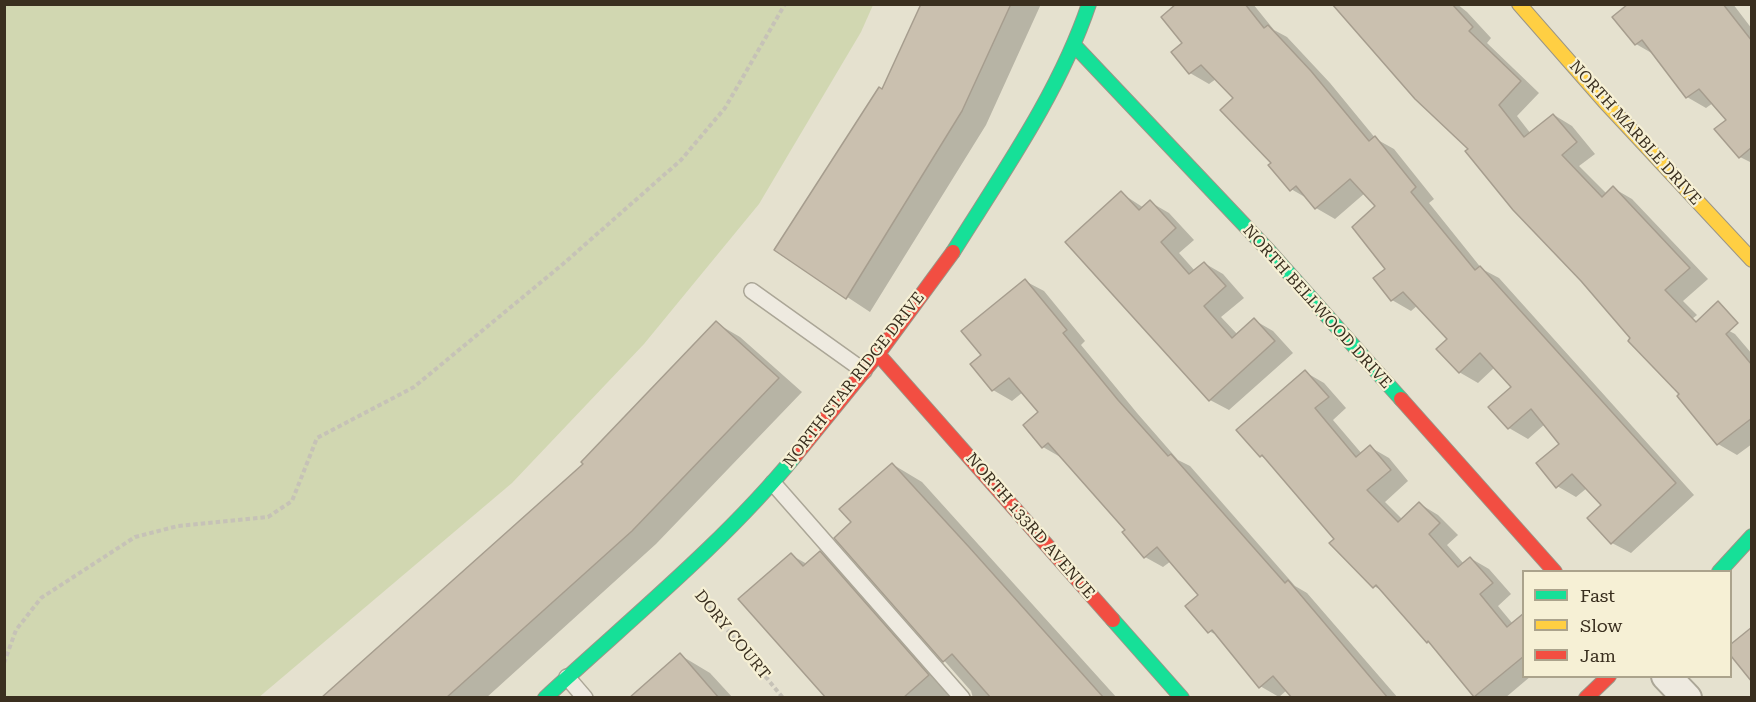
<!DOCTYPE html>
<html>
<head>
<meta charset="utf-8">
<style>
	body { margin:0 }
	#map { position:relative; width:1756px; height:702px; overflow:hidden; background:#e5e1cf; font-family:"Roboto Serif",serif }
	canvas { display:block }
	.frame { position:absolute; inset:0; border:6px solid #3a2f1f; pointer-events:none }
	.legend { position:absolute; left:1522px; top:570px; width:210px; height:108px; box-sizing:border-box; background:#f6f0d5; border:2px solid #aba38c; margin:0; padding:8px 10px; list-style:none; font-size:18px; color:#3a2f1f }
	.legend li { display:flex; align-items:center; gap:12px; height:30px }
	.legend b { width:30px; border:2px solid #aba38c }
</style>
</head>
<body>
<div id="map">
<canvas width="1756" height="702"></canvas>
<div class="frame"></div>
<ul class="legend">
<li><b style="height:8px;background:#16e098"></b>Fast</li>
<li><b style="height:8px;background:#ffcf43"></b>Slow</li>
<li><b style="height:8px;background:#f24e42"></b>Jam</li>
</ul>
</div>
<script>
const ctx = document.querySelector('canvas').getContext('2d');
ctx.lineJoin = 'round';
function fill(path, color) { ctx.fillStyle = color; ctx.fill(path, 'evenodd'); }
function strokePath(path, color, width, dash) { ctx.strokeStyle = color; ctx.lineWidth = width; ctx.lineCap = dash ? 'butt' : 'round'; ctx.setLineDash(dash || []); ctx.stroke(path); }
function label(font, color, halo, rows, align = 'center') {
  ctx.font = font + ' "Roboto Serif",serif'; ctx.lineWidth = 4.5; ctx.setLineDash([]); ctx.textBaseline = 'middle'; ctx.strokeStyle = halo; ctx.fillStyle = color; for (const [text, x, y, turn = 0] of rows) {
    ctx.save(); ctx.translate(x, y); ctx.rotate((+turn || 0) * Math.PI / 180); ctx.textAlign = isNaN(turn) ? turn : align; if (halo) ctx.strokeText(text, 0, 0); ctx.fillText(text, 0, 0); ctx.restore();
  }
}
const green = new Path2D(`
	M4,5L5,4L873,5L861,32L759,204L644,344L512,483L258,698L5,697Z`);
const shadow = new Path2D(`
	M923,4H1041L986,125L870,312L776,250L883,91Z
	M1178,4H1253L1274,30L1287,37L1330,83L1376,139L1394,149L1434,199L1429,203L1482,269L1499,278L1694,495L1631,553L1612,543L1604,505L1587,488L1576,497L1557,486L1561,444L1545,424L1528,439L1509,428L1513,387L1495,367L1478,383L1459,372L1450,339L1418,305L1411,311L1392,300L1377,206L1365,193L1335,219L1316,208L1310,200L1291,189L1235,99L1216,79L1209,84L1190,73Z
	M1333,4H1457L1467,12L1491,38L1487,43L1539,93L1517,116L1531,134L1554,115L1572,126L1595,154L1579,166L1607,194L1613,188L1632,199L1708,279L1683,301L1697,315L1687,323L1716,324L1735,334L1752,354V444L1737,455L1718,444L1679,396L1681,394L1470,149Z
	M1626,4H1733L1752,29V163L1740,157L1728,120L1713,103L1706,108L1687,97L1655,55L1636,44L1615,17L1628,7Z
	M1121,193L1144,208L1150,202L1169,213L1194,240L1179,253L1195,271L1204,263L1223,274L1244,298L1221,317L1238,335L1254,320L1273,331L1293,353L1229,410L1210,400Z
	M1025,281L1044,291L1085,341L1081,345L1137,413L1178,460L1190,466L1295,586L1307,593L1398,698H1294L1287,690L1279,697L1260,686L1220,637L1209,631L1200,595L1171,561L1163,567L1145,557L1127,530L1062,458L1043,447L1040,412L1023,392L1012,401L993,390L984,356Z
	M716,323L740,337L802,392L656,544L486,698H323L585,464Z
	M1305,372L1324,383L1346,408L1333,420L1362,454L1370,447L1389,458L1408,481L1385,502L1403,520L1420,504L1438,515L1458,535L1447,545L1464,564L1470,558L1489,569L1511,594L1498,606L1513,624L1524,617V676H1531L1505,698L1475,696L1433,645L1384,592L1374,586L1268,460L1261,456Z
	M892,464L922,482L1117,698H973L971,691L836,538L853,523Z
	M820,553L850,570L962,698H828L791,555L807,564Z
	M680,655L710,673L733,698H632Z`);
const building = new Path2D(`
	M921,4H1011L962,111L846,299L774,250L879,87L882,89Z
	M1176,4H1245L1264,28L1268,25L1311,71L1369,141L1375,136L1416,187L1411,192L1475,270L1480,266L1676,483L1611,544L1587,518L1601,505L1572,474L1556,488L1536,463L1559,444L1531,409L1508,429L1488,407L1511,387L1480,353L1459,373L1436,349L1447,339L1403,292L1391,301L1373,278L1385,269L1352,227L1375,206L1350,179L1315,209L1296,186L1290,191L1268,165L1271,163L1220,110L1233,98L1201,65L1189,74L1171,52L1182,43L1161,17Z
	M1332,4H1452L1473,27L1469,31L1521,81L1499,105L1524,137L1553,114L1577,142L1562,155L1602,197L1613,186L1690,268L1665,290L1696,322L1718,301L1738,323L1726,334L1752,365V418L1717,445L1677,396L1679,394L1628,341L1630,338L1581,281L1513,210L1465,151L1468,149L1415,99Z
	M1628,4H1723L1752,41V147L1739,158L1714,129L1726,120L1699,89L1686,98L1642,40L1635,45L1612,17Z
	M1121,191L1139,210L1150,200L1176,228L1161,242L1189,274L1204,262L1226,286L1204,306L1232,338L1254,318L1275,341L1209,401L1065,242Z
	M1025,279L1067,330L1063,333L1118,400L1168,456L1171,454L1285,583L1288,580L1388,698H1292L1273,676L1259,688L1212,630L1208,633L1185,606L1198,595L1157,547L1144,558L1122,532L1125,530L1048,443L1042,448L1023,425L1038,412L1009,378L992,391L970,364L981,355L961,331Z
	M716,321L779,378L632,531L446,698H321L583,464L581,462Z
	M1305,370L1329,397L1315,408L1356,457L1370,445L1391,470L1367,490L1398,522L1419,502L1440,523L1429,534L1458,567L1470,557L1493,583L1480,594L1507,627L1524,613V656L1474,697L1428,641L1427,643L1376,585L1373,588L1329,543L1334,539L1262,455L1260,457L1236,430Z
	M892,463L969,547L1104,698H991L952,654L943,662L834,538L851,522L839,509Z
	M820,551L929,675L903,698H826L738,599L791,553L803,566Z
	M1752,627V682L1731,656V644Z
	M680,653L719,698H629Z`);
const path = new Path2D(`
	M699,595L783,698
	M4,663L16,630L41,598L135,537L178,526L268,517L292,501L317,438L414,387L563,264L681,160L725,108L785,4`);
const lane = new Path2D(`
	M752,291L864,371
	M773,483L962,698
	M567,677L585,698`);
const street = new Path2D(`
	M1666,676L1687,698`);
const fast = new Path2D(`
	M1075,46L1269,251L1401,399
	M953,252C1003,172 1059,93 1089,4
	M1719,572L1752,536
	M1113,620L1182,698
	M545,698C628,621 724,543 795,456`);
const slow = new Path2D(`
	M1519,4L1604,101L1752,260`);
const jam = new Path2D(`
	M878,354L1113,620
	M1401,399L1555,572
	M795,456L878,354L953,252
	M1586,698L1609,676`);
const streetNames = [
	["NORTH MARBLE DRIVE",1635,133,48],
	["NORTH BELLWOOD DRIVE",1317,307,48],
	["NORTH STAR RIDGE DRIVE",854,380,-52],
	["NORTH 133RD AVENUE",1030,526,49],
	["DORY COURT",732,635,51]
];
fill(green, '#d1d7b1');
fill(shadow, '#0003');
fill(building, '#cac0af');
strokePath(building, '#a69d8e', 1.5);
strokePath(lane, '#aba697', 18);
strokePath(street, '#aba697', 32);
strokePath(fast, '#9a9587', 16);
strokePath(slow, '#9a9587', 16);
strokePath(jam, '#9a9587', 16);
strokePath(path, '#c6c2b7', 4, [4.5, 3]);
strokePath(lane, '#eeeae0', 15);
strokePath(street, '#eeeae0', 28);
strokePath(fast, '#16e098', 14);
strokePath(slow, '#ffcf43', 14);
strokePath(jam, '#f24e42', 14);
label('16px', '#3a2f1f', '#f6f0d5', streetNames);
</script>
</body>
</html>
